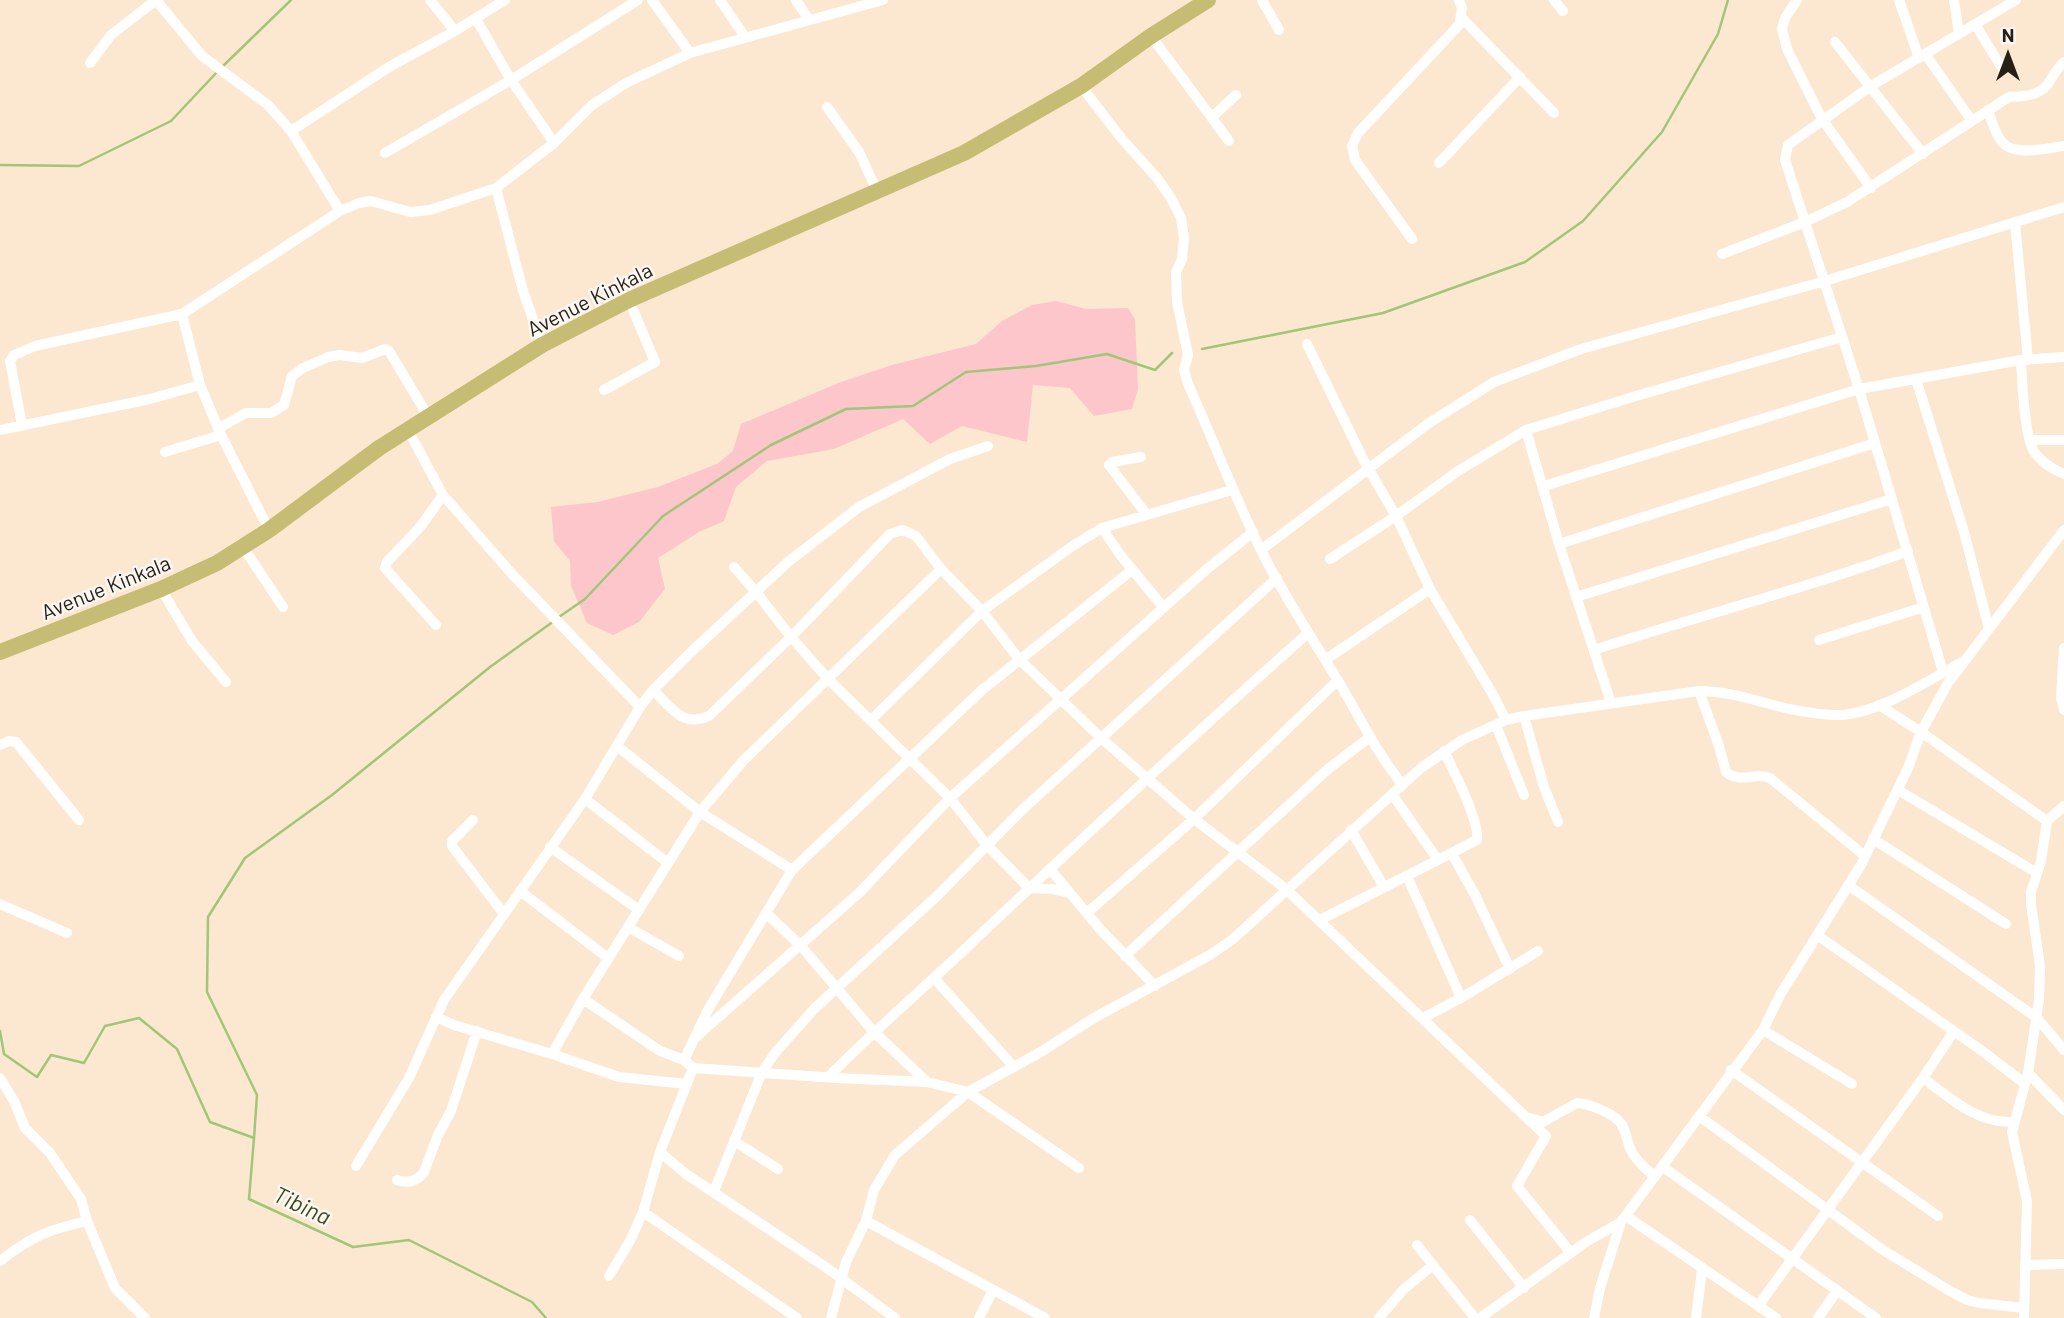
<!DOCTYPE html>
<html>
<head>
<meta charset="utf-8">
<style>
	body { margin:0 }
	#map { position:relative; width:2064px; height:1318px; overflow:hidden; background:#fce7d0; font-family:Barlow,sans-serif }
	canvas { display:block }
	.north { position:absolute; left:1973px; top:21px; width:70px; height:70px; -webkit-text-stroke:5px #fcf7f3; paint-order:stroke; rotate:0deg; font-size:19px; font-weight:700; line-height:28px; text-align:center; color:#261f16 }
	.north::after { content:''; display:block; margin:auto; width:24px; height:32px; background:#261f16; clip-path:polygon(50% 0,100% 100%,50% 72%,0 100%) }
</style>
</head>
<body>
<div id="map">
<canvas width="2064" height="1318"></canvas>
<div class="north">N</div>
</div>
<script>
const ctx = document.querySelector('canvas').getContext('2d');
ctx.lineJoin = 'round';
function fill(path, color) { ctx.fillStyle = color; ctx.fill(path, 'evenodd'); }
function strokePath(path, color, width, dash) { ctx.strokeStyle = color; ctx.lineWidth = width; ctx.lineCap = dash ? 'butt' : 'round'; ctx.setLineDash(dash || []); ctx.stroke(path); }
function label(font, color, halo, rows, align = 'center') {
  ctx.font = font + ' Barlow,sans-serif'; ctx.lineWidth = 5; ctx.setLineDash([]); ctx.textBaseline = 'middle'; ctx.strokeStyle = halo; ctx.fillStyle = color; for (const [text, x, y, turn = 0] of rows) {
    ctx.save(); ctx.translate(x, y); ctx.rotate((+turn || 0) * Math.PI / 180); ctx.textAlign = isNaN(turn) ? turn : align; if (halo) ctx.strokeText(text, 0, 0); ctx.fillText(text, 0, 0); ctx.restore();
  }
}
const green = new Path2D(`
	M1056,301L1086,309L1128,308L1135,319L1138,389L1132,409L1094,416L1070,388L1033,385L1027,442L962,426L930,444L903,419L834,449L767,461L736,487L724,521L699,532L658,558L665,589L639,622L613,635L587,623L571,586L570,561L554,541L551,507L598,502L658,487L717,464L733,451L741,424L841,382L892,365L976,344L1002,321L1032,305Z`);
const stream = new Path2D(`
	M223,66L291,0
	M0,165L79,166L171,121L218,71
	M1202,349L1383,313L1525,262L1583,221L1662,132L1718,34L1728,0
	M559,617L585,599L663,516L771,445L846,409L913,406L966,372L1036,366L1107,354L1155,370L1172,353
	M0,1031L4,1054L37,1077L51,1055L84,1063L105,1026L139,1018L177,1049L210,1122L254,1138L249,1199L353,1247L409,1240L532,1302L546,1318
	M254,1138L257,1095L207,992L208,917L245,858L332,795L490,667L554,621`);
const street = new Path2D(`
	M156,0L202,56L268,105L291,131L340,211
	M430,0L455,31
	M652,0L690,53
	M720,0L745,37
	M796,0L809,20
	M1262,0L1279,30
	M1554,0L1563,11
	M1797,0L1785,18L1782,29L1787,49L1822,119L1871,188
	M1899,0L1919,58
	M1954,0L1959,33
	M1461,17L1554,113
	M476,19L511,80L554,143
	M1975,24L2002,68
	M1151,36L1229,141
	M1835,42L1923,154
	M1926,55L1972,121
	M90,63L111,35L156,0
	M1081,86L1122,139L1157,178L1171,198L1181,218L1184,238L1182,259L1176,272L1177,302L1188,355L1184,370L1188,384C1213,439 1234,496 1261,550C1284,597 1313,639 1340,684C1360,718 1377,753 1402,784
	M827,107L859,152L877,191
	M1988,110C1992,121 1995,134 2002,142C2014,157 2048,148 2064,146
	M1212,117L1236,95
	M291,131L389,67L455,31L505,0
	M385,153L511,80L638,0
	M1439,163L1520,77
	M496,188L523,291L542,345
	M2015,223L2028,360
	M1412,239L1355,160L1352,146L1358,133L1459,25L1462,8L1459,0
	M1722,254L1805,222L1847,202L2009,97C2026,96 2041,96 2050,81C2054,74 2058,67 2064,62
	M182,314L200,385L221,435L269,530
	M1307,344L1364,461L1396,516L1430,589L1492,693L1506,720
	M2021,360C2022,382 2024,432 2033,450C2039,460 2053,470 2064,474
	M1916,379L1964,532L1989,629
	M604,390L655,362L629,300
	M22,425L10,361L14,355L35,346L182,314L340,211L359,203L371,201L410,212L430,210L496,188L554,143L592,105L626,83L690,53L883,0
	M219,428L246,413H271L284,405L292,376L303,368L328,357L340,355L362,358L385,349L389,351L428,416
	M0,430L150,399L200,385
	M408,430L443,495L512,574L640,707
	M1526,430L1559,544L1611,703
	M2030,440H2064
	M165,452L221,435
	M1141,457L1112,462L1109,465L1147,515
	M1544,486L1859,389L2021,360L2064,357
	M1102,528L1121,556L1164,608
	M1559,544L1875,443
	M243,547L283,607
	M1261,550L1429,423L1494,382L1581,349L1825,281L2064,207
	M1330,559L1396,516L1458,471L1526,430L1636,396L1842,337
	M734,567L756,592L791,637L828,679L950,798L986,844L1029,888L1052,889L1069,893
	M161,589L192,641L226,682
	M1576,597L1892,499
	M436,625L385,568L387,562L421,526L443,495
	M1819,640L1924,607
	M2064,648L2061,698L2064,710
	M1594,650C1698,616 1805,589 1908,551
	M1325,660L1430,589
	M1943,672L1859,389L1785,160L1788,145L1871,86L2016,0
	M653,690C671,707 682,728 709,716L791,637L890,534L903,530L916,536L941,569L982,611L1019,659L1102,739L1194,819L1286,889L1546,1136L1517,1186L1571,1253
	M1699,691L1719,746L1726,772C1740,784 1754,772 1770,778L1865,856
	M1879,705L1921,732L2047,821
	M1524,716L1544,787L1558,822
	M871,720L982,611L1074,545L1102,528L1232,490
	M1496,725L1524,795
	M0,745L9,741L16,742L79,820
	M617,746L700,812L792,870
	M1898,790L2037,873
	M1392,794L1438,860
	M585,799L668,863
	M473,820L452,841V846L503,913
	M1351,830L1384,887
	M1873,839L2006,924
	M550,847L639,910
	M1452,854L1474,893L1510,969
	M1050,869L1100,929L1155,986
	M1407,876L1461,998
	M1848,885L2037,1018L2064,1050
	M520,891L608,958
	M0,904L67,933
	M766,913L801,946L873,1031L927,1082
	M1087,913L1194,819L1338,680
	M1320,920L1477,840C1480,821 1453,770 1444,751
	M628,927L679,956
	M1817,935L1985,1053L2025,1084
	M1125,956L1328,769L1370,737
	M934,978L1014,1067
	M583,999L660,1051L684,1060L693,1068L836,1078L927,1082L968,1092L1079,1168
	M436,1017L454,1025L552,1054L619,1077L687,1084
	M1423,1018L1461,998L1538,951
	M1763,1030L1852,1084
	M696,1037L859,893L950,798L1207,569L1253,532
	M552,1054L583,999L700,812L743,761L941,569
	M684,1060L709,1008L792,870L982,690L1132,570
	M1731,1070L1938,1216
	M2028,1073L2064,1110
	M828,1077C872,1033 918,993 964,950C1077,843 1191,737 1307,634
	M0,1078L14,1101L25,1128L50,1153L81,1199L87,1221L115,1288L145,1318
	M1923,1078C1950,1098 1978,1124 2014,1122
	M1699,1116L1883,1250L1950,1291L1967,1300L1979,1303L2024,1308
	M1530,1118L1543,1122L1577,1103C1590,1104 1616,1114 1622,1125C1627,1134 1627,1144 1632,1152C1637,1162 1647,1170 1655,1177
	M734,1141L778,1169
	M660,1152L686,1174L827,1268L895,1318
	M356,1166L409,1078L444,1000L585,799L640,707L653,690L690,653L788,562L859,507L950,459L988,446
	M1663,1167L1876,1318
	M397,1180C407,1184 418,1181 424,1172L438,1135L451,1111L477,1031
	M714,1191L762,1072L775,1053L814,1009L937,896L1022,810L1277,578
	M643,1212L797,1318
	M1626,1216L1776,1318
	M1470,1220L1524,1288
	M866,1221L1045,1318
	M1417,1245L1475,1318
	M0,1261C32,1236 48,1230 87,1221
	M2025,1265L2064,1264
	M609,1276L630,1241L643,1212L660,1152L693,1068
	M1758,1306L1923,1078L1954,1031
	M831,1318L846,1262L866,1221L874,1190L895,1155L968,1092L1039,1053L1094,1018L1210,955L1233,939L1421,768L1462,740L1506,720L1524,716L1699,691C1730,691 1759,702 1789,709C1806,712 1826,716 1843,715C1884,711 1930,679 1966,660
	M979,1318L993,1290
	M1379,1318L1403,1290L1433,1265
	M1480,1318L1586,1242L1621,1222
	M1594,1318L1600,1288L1621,1222L1763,1030L1780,995L1861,865L1908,768L1921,732L1948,683L2064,530
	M1696,1318L1702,1270
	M1818,1318L1837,1291
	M2024,1318L2027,1201L2012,1132L2028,1073L2039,1000L2040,966L2031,904V892L2041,861L2047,821L2064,806`);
const primary = new Path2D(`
	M0,652L161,589L217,563L269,530L379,448L542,345L629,300L964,153L1081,86L1151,36L1208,0`);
const streetNames = [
	["Avenue Kinkala",590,300,-27],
	["Avenue Kinkala",106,588,-22]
];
const waterNames = [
	["Tibina",302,1206,25]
];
fill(green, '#fcc6cb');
strokePath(stream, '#a0c677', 2.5);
strokePath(street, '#fff', 10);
strokePath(primary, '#c7bc74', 16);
label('21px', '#261f16', '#fcf7f3', streetNames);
label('italic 23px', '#354d16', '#fcf7f3', waterNames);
</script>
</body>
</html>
